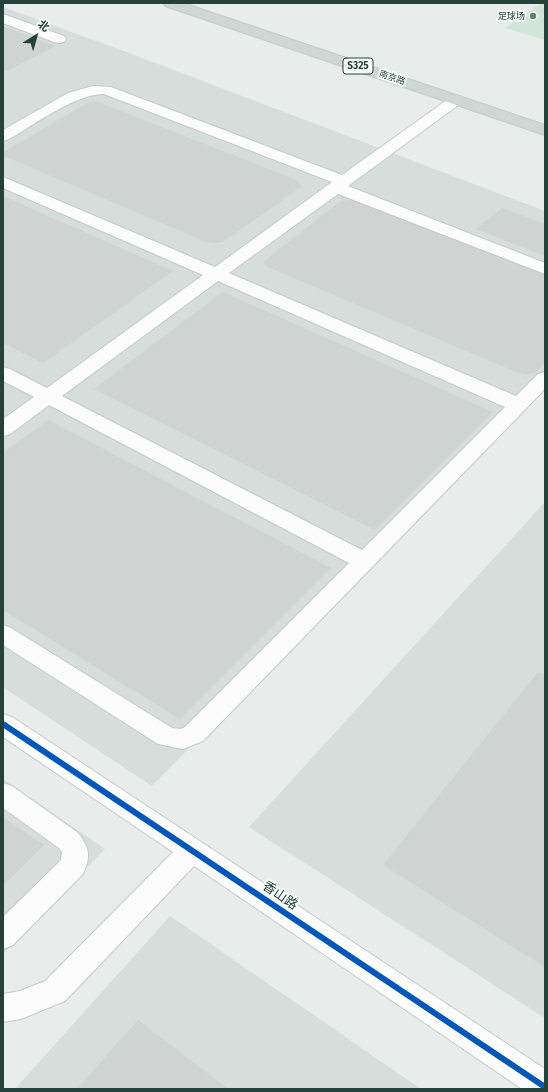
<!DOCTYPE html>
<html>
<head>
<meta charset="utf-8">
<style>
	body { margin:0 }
	#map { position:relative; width:548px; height:1092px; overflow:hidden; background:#e8edeb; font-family:"Fira Sans","Noto Sans SC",sans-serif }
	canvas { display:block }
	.frame { position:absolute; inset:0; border:4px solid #24423a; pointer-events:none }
	.north { position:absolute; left:16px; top:16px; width:40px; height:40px; -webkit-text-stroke:3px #f7fbf9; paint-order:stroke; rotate:37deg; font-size:11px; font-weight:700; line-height:16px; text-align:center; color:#24423a }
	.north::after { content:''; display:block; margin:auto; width:14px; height:18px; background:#24423a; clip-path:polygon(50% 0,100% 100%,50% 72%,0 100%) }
</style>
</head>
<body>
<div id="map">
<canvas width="548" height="1092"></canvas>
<div class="frame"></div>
<div class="north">北</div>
</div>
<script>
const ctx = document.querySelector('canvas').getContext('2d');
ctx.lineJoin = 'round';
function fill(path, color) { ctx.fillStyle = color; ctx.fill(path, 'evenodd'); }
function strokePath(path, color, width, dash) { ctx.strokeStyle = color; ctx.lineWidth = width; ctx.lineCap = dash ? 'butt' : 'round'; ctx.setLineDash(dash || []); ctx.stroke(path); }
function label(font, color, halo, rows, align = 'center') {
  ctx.font = font + ' "Fira Sans","Noto Sans SC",sans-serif'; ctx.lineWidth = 4; ctx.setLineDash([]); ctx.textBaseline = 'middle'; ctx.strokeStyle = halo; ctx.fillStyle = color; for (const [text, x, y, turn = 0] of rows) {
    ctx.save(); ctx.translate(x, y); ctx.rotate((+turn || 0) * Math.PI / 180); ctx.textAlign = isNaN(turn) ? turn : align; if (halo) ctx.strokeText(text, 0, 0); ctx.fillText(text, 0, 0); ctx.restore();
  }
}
const built = new Path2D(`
	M3,7L129,53L545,211V386L152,786L3,687Z
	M545,502V1018L249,827Z
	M3,779L105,849L3,954Z
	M170,916L421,1089H15Z`);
const green = new Path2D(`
	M541,3L545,4V40L505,28Z`);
const building = new Path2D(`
	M3,26L56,46L7,71L3,70Z
	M94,101L101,103L294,179L299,183L301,187L223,242L215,243L206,242L4,156V152L87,103Z
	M3,196L173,271L43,363L3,343Z
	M349,200L357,201L545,275V363L535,373L526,375L516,372L265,266L264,261L341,201Z
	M502,208L545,224V256L476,229Z
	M223,292L493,412L375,530L94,389Z
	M48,420L331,568L180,719L3,610V453Z
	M538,672L545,675V967L383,865Z
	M3,817L44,845L3,886Z
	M138,1020L228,1089H77Z`);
const minor = new Path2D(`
	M3,14L64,36L66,39L64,42L59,43L54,42L3,23Z
	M93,86L111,87L342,175L451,97L456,95L461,97L464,100L461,103L348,186L545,263V274L338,194L229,273L516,396L538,374L545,372V389L203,741L183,749L158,744L3,645V625L11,628L172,728L181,729L185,727L349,563L49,405L10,434L3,436V419L34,397L3,381V367L10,369L47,388L203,275L3,188V177L215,267L332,182L104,94C75,94 34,125 9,139L3,141V130L68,93ZM218,281L505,407L362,550L62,396Z
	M3,714L12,717L545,1069V1089H522L194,866L65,1001L21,1019L3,1022V994L20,991L45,981L173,852L3,737Z
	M3,783L12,786L77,832C90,847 91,857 83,874L13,945L3,949V917L61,860L62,852L59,848L3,808Z`);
const major = new Path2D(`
	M163,3H183L545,125V135L165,6Z`);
const cycleway = new Path2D(`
	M3,724L545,1087`);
const markers = [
	[533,16,4,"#697e78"]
];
const farPoinames = [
	["足球场",525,16]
];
const farStreetnames = [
	["南京路",392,78,19]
];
const shields = [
	[358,66,30]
];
const shieldNames = [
	["S325",358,66]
];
const nearStreetnames = [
	["香山路",280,896,34]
];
fill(built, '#d6dedb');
fill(green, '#d1e6d8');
fill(building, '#cfd4d2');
strokePath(minor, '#c5cac8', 2);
strokePath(major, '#c3ccc9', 2);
fill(minor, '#fcfcfc');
fill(major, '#cfd7d5');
strokePath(cycleway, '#0057b8', 6);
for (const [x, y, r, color] of markers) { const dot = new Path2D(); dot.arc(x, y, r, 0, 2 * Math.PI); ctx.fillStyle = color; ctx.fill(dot); strokePath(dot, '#f7fbf9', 1.5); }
label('9px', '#24423a', '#f7fbf9', farPoinames, 'right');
label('9px', '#24423a', '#f7fbf9', farStreetnames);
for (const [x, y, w] of shields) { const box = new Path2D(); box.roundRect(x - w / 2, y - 8, w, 16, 3); ctx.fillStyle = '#f7fbf9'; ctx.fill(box); strokePath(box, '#24423a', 1); }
label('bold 10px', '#24423a', null, shieldNames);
label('13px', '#24423a', '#f7fbf9', nearStreetnames);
</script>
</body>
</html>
